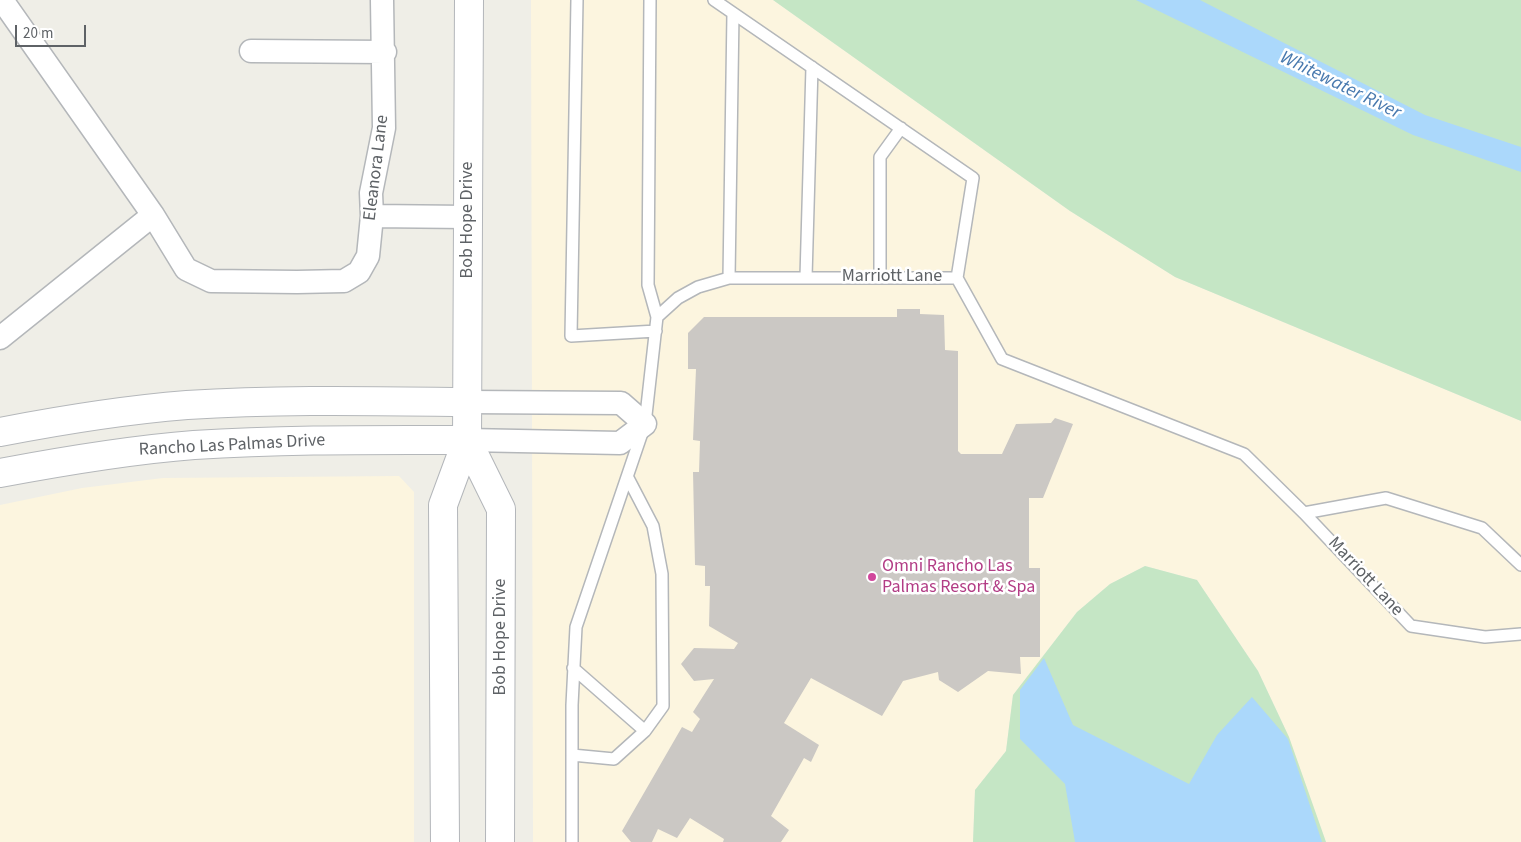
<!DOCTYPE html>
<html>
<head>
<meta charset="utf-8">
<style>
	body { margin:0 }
	#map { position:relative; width:1521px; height:842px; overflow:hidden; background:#efeee7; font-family:"Source Sans 3",sans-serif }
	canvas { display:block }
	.scale { position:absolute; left:15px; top:25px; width:71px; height:22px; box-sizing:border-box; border:2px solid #5e6266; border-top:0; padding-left:6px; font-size:15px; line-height:18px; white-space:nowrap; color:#5e6266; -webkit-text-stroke:4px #fff; paint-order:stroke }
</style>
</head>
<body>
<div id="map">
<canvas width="1521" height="842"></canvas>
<div class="scale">20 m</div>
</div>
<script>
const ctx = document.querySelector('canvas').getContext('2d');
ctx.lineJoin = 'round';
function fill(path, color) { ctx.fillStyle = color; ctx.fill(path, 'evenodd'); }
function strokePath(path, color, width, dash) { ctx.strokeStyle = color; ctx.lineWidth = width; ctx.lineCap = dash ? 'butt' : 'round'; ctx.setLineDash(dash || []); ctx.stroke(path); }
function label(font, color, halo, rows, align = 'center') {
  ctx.font = font + ' "Source Sans 3",sans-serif'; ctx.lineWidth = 5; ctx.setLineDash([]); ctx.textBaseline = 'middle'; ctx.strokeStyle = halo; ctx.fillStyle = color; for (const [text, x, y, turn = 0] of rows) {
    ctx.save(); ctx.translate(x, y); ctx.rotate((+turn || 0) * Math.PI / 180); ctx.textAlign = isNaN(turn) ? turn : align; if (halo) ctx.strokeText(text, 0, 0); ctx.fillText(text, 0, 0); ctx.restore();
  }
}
const commercial = new Path2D(`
	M531,0H773L1070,211L1175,277L1521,421V842H1326L1289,737L1258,671L1197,580L1145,566L1110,584L1077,612L1013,695L1006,751L975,790L973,842H533Z
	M399,476L414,492V842H0V505L82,488L163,478Z`);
const green = new Path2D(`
	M773,0H1521V421L1175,277L1070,211Z
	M1145,566L1197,580L1258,671L1289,737L1326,842H973L975,790L1006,751L1013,695L1077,612L1110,584Z`);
const water = new Path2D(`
	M1136,0H1200L1425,115L1521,147V172L1413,135Z
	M1044,658L1073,725L1189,784L1217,735L1252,697L1288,739L1322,842H1075L1065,784L1020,739V690Z`);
const building = new Path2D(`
	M897,309H920V314L944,315L945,350L958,351V451L961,454H1002L1016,424L1051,423L1055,418L1073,424L1043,498H1029V568H1040V657H1020L1021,674L988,671L958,692L939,680L938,672L903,681L882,716L811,678L784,723L819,745L811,762L804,758L771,816L789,830L781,842H723L724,839L690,818L677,838L658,829L652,842H631L622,831L682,727L692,732L700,719L693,712L714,679L694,681L681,664L694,648L734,649L738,643L709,626L710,586H705V566L695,565L693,472H699L700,441L693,440L696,369H688V333L704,317H897Z`);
const service = new Path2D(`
	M577,0L571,336L656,331
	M650,0L648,285L657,317
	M714,0L973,178L957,278
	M806,277L812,67
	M729,278L733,13
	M880,278V157L901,128
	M1304,513L1411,626L1485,637L1521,634
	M573,668L645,731
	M572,755L614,759L645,731L663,706L662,574L653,526L628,478
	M572,842V705L576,627L645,424L657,317L678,298L698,287L729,278H957L1002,359L1244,454L1304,513L1386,498L1482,528L1521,565`);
const minor = new Path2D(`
	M2,0L153,215L186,269L211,281L297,282L344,281L359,272L368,256L372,216L371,193L384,128L382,0
	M251,51L385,52
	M372,216L468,217
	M0,338L153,215
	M467,402L621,403L645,424L620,443L467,440`);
const tertiary = new Path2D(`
	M0,432C62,420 124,410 187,405C280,399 373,401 467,402
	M0,473C64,461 129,450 194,445C285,439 376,440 467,440`);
const secondary = new Path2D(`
	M467,440L501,509L500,842
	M445,842L443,505L467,440L469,0`);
const markers = [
	[872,577,5,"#d1479c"]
];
const streetNames = [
	["Eleanora Lane",377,168,-83],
	["Bob Hope Drive",468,220,-90],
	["Marriott Lane",892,277],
	["Rancho Las Palmas Drive",232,446,-3],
	["Marriott Lane",1365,577,47],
	["Bob Hope Drive",501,637,-90]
];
const hotelNames = [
	["Omni Rancho Las",882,567],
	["Palmas Resort & Spa",882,588]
];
const waterNames = [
	["Whitewater River",1340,86,26]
];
fill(commercial, '#fcf5df');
fill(green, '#c5e6c5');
fill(water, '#abd8fb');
fill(building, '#cbc8c4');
strokePath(service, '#b4b7ba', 14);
strokePath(minor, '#b4b7ba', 25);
strokePath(tertiary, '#b4b7ba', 30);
strokePath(secondary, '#b3b6ba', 30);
strokePath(service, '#fff', 11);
strokePath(minor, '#fff', 22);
strokePath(tertiary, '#fff', 28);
strokePath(secondary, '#fff', 28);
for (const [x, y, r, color] of markers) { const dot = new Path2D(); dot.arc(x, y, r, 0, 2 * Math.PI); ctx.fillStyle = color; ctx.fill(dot); strokePath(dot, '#fff', 2); }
label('18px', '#5e6266', '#fff', streetNames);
label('18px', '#b23c85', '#fff', hotelNames, 'left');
label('italic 19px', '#4879ae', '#fff', waterNames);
</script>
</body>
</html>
